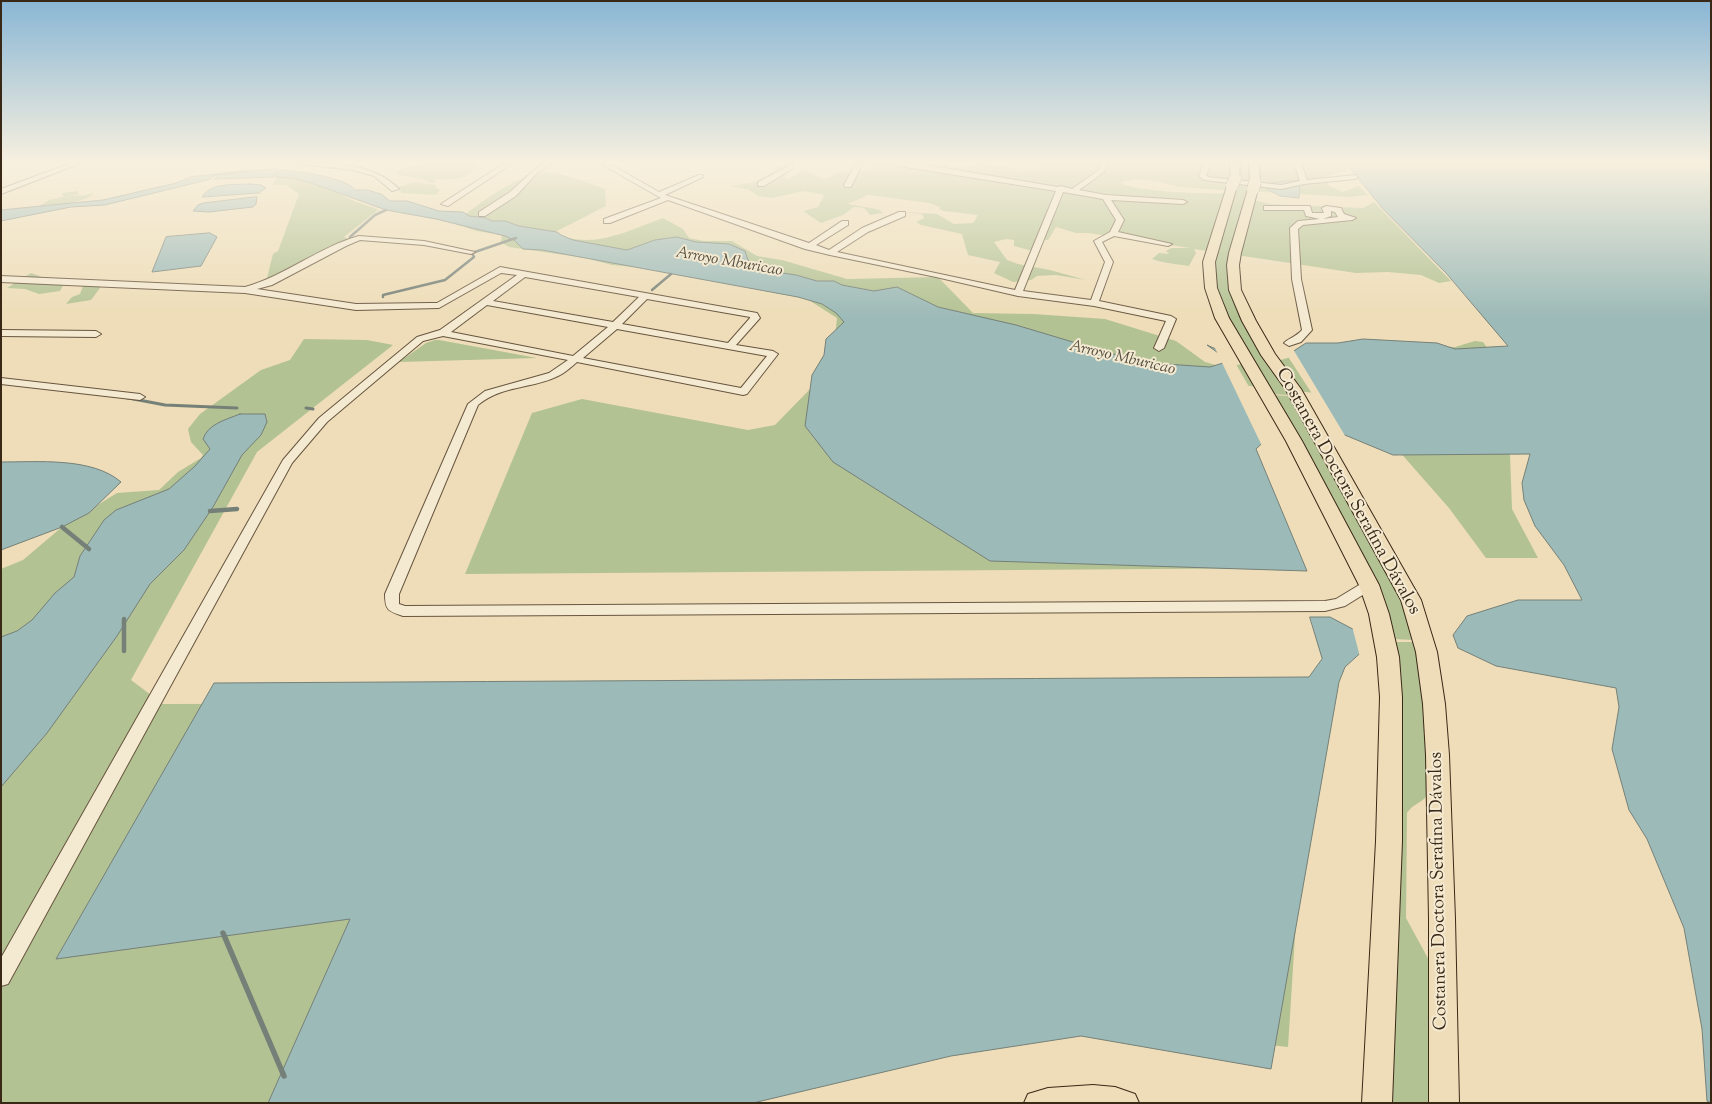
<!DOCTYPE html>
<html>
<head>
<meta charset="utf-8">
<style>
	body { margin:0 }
	#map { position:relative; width:1712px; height:1104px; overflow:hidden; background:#eeddb8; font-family:"Sorts Mill Goudy",serif }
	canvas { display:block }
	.frame { position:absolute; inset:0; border:2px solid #3a2817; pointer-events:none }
</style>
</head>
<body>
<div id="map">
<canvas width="1712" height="1104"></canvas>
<div class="frame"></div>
</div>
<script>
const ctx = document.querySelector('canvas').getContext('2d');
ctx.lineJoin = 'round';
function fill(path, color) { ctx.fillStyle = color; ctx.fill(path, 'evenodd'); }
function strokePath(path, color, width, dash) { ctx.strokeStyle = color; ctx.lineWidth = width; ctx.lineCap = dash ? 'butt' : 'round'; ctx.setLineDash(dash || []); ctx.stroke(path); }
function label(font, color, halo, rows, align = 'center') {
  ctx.font = font + ' "Sorts Mill Goudy",serif'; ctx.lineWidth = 4; ctx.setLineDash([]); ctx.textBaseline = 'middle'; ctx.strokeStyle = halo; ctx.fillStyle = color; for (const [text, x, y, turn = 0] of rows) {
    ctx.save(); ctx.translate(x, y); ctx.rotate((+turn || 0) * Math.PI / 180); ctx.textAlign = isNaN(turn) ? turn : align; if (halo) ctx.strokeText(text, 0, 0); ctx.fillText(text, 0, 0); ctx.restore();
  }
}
const green = new Path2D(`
	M424,163H478C471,180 453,180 435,179L436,182L430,183L423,179L398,175L396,172L406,167Z
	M870,163H932L964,168L977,164L1005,166L1019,171L1028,168L1040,170L1037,163H1344L1349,170L1325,177L1329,186L1343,192L1358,186L1368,195L1349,197L1247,191L1245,198L1270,204L1363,208L1374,202L1451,281L1439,283L1421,275L1388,272L1356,273L1230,254L1228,264L1274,362L1294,356L1392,346L1455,347L1475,341L1483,342L1507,375L1512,509L1538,558H1486L1449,508L1398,450L1315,393L1286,390L1288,395L1270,394L1266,388L1235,384L830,383L837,318L807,299L646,268L612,265L585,258L509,247L501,242L502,235L476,231L453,223C479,205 512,176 545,172C558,171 592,184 605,189L606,206L553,233C593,250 625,232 663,218L683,229L689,238L704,241H732L757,256L782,260L847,279L938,277L973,313L1034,314L1105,319L1176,341L1205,362L1226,368L1245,363L1232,326L1217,292L1214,278L1216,252L1194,249L1196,253L1189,266C1177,264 1162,263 1152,259L1159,253L1169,254L1166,251L1171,248H1190L1089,233H1076L1056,227L1048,240L1035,238L1039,243L1040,253L1014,246V240L1006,239L994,242L1007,260L1018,264L1050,270L1086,280L1056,275L1037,276L1031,280L1013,282L994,273L1000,262L968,255L962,234L921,225L916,222L924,218L922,214L879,210L883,213L870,215L864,208L854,207L843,215L821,223L803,211L818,207L824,195L804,191L772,198L758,196L749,190L731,186L760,181L780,166L785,169V179H789L806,168C822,182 825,181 842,170L854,174L878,165ZM1134,179L1155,181L1180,187L1234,191L1229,195L1225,193C1208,194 1131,192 1121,182ZM868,195L929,203L940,207L939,209L944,211L978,215L973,223L954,224L937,214L888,211L848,204Z
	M277,174C303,175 329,189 352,200C360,204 370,205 378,210L344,237L352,240L266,282L273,254L278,251L299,194L286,185H273Z
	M414,182L436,185V188L440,190L436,195L401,193V191L395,188Z
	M78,191L79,194L69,196L82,195V196L94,193C84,204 51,206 36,208L49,200L66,196H63L62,193Z
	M31,273L42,277L44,284L66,280L60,291L39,294L25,289L7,288Z
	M94,280L103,284L91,300L66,304L72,297L80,294L83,286Z
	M304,339L367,340L393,345L257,452L131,680L163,704L1246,702L1310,699L1288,1047L1078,1024L515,1103H1V569L23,560L62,527L117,493L159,490L178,472L201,458L203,455L191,442L188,429L200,414L261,370L290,360Z
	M435,340H439L537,358L399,362L426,343Z
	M815,384L1292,568L465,574L532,413L582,399L748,430L775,425Z
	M1271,395L1289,396L1400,591L1415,640L1393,639Z
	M1392,642H1416L1424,677L1428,793C1425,802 1412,804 1407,813L1406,918L1430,962L1431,1103H1392Z`);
const water = new Path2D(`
	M1346,163H1711V1103L1707,1101L1702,1029L1684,928L1647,839L1629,810L1612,749L1619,707L1616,688L1496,666L1458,648L1453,635L1467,616L1518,600H1582L1564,565L1535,526L1524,500L1522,483L1530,454L1393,455L1340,433L1289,354L1306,343H1338L1363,339L1437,343L1455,349L1508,346L1446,273L1383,209Z
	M277,169L275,177L214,179L220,174Z
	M279,170C294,170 348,178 355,190H367L381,194L390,201H407L439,211L463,212L469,216L486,218L492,221H505L519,226L557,232L561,235L573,240L627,250L655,240L677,237L696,242L729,244L745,251L748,260L769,271L796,275L817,281H834L842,285L874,291L897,287L938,307L1016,325L1113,354L1151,363L1210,367L1223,363L1221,355L1207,345L1227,354L1273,433L1256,449L1307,571L990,561L833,462L805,426L812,375L824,355L826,339L844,322L836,313L822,304L798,297L542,250L523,249L514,240L505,236L436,219L386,210L311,183L294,178L277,177Z
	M216,174L211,179L105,205L71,207L1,221V210L103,200L176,183L191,177Z
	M1287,181H1300L1299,198L1280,196L1267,189L1268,184Z
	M250,184L261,185L266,188L259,193L202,197C212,182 234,185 250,184Z
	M257,197L256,204L253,207L209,212L193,211L198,205L204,203Z
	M210,233L217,237L201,266L152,272L166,237Z
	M240,414H265L267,422L261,435L242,455L213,507L184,550L150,584L117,636L47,733L1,787V637L17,631L32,620L55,593L74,577L80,556L104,520L116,510L169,489L195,466L210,449L203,439C208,424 225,420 240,414Z
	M1,462C38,462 92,457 121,482L89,513L62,527L1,550Z
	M1310,617H1330L1364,635L1367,647L1345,667L1339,682L1271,1069L1081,1036L951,1056L753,1103H268L350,919L56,959L214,683L1309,677L1322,659Z`);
const pier = new Path2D(`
	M1214,346L1229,352L1275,432L1262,446Z
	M1293,349L1347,439L1338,434L1287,355V353Z
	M1352,626L1366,633L1370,646L1360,657Z`);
const streamFar3 = new Path2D(`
	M213,175L248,171
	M350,237L375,215L386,210
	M652,290L671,274
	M383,297V295L445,280L474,257L472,253L516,238`);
const streamFar2 = new Path2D(`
	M123,397L165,405L237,408
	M306,408L313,409`);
const streamFar1 = new Path2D(`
	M210,511L237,509
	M62,527L89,549
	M124,619V651`);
const stream = new Path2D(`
	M223,933L284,1076`);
const minor = new Path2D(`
	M71,163H81L1,194V189Z
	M292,163C329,163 371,161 399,189L392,191L374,176L353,170Z
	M505,163H513L448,206L441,204Z
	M543,163H551L536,174L516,196L485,216H479V212L510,192L532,172Z
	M599,163L612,165L659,192L699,175H703V177L665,195L809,243L842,221H848V225L816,245L829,250L862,228L899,212H905V216L868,232L837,252L1015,290L1056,191L880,163H914L1058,187L1061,186L1072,189L1099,170L1101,163H1108L1104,172L1079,190L1106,195L1183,200L1187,202L1183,204L1111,200L1124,220L1118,232L1172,244L1168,246L1114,236L1102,242L1113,262L1099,301L1171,316L1176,319L1164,348L1159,351L1154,348L1166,321L1094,306L1018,296L936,277L830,255L805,249L668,200L610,223H604V219L661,198ZM1063,192L1103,199L1116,220L1110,232L1094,241L1105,262L1091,300L1023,291Z
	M787,163H793L792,169L764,186H758V182L787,167Z
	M856,163H863L851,187H845L844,185Z
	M1204,163H1211L1206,175L1208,177L1281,185L1300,181L1294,163H1301L1307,180L1355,175L1358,177L1355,179L1304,184L1281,189L1204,180L1199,176Z
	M1264,206H1310L1312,213H1324L1322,208L1326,206L1341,208L1344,214L1356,218L1352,220L1303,225L1298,229L1301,279L1312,330L1301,342L1289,346L1284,343C1289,338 1296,337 1302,330L1292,279L1290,228L1298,221L1320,219L1306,216L1304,210H1264ZM1331,211L1335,212L1338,217L1323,219L1331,216Z
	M359,236L424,241L475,252L471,254L424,245L360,240L346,246L272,285L257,289L356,304L430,303H437L500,267L757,313L760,318L736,345L773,351L778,354L747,394L743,395L577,362C571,367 565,373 558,376C532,389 502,385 478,405L399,594V604L405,606L1325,601L1336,599L1364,582H1374L1375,585L1374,588L1345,606L1325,611L403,616C388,611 385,610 385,594L468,404L485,391L549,373L568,360L443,336L423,341L327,422L292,463L8,984L1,986V958L283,460L319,418L417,337L440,330L517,275L501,273L439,308L356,310L245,293L1,282V276L245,287C285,276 319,247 359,236ZM525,277L639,297L613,322L493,301ZM647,299L750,317V318L728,343L622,324ZM487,305L608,327L573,356L451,332ZM617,329L767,356L741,388L583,358Z
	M1,330L96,331L101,334L96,337L1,336Z
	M1,378L140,394L145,397L140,400L1,384Z`);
const major = new Path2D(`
	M1093,1085L1115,1087L1135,1094L1139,1103H1024L1028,1094L1048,1088Z`);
const highway = new Path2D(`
	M1230,163H1240L1239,181H1231Z
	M1249,163H1259L1260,182L1259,184H1251L1250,182Z
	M1232,183L1237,186L1215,262L1217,288L1229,318L1302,441L1379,585L1389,614L1399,657L1402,697V841L1392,1103H1362L1376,841L1380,697L1377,657L1369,614L1359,585L1286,441L1215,318L1205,288L1203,262L1227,186Z
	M1253,186L1258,189L1241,253L1239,265L1241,290L1256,321L1275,354L1301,389L1421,600L1437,652L1445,704L1449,755L1455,919L1459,1103H1429V919L1426,755L1423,704L1416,652L1401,600L1286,390L1261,355L1242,321L1229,290L1227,265L1229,253L1248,189Z`);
const highwayBridge = new Path2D(`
	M1232,186L1235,179
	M1253,189L1255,182`);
const farWaternames = [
	["Arroyo Mburicao",729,263,10],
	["Arroyo Mburicao",1122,359,13]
];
const streetNames = [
	["Costanera Doctora Serafina Dávalos",1347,492,61],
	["Costanera Doctora Serafina Dávalos",1440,891,-91]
];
fill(green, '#b3c293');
fill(water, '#9cbab8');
strokePath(water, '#758078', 1);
fill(pier, '#eeddb8');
strokePath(streamFar3, '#758078', 2.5);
strokePath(streamFar2, '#758078', 3);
strokePath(streamFar1, '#758078', 4.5);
strokePath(stream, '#758078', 5.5);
strokePath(minor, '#67553f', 2);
strokePath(major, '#3a2817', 2);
strokePath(highway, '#3a2817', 2);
fill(minor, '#f4e9d1');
fill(major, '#eeddb8');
fill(highway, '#eeddb8');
strokePath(highwayBridge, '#3a2817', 13, []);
strokePath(highwayBridge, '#eeddb8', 12);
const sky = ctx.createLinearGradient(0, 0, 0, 318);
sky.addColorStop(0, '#89b6d5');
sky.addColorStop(0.51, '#f7f0df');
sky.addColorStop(1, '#f7f0df00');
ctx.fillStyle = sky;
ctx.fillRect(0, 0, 1712, 318);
label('italic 16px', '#524c3f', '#f4e9d1', farWaternames);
label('18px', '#3a2817', '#f4e9d1', streetNames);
</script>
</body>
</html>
